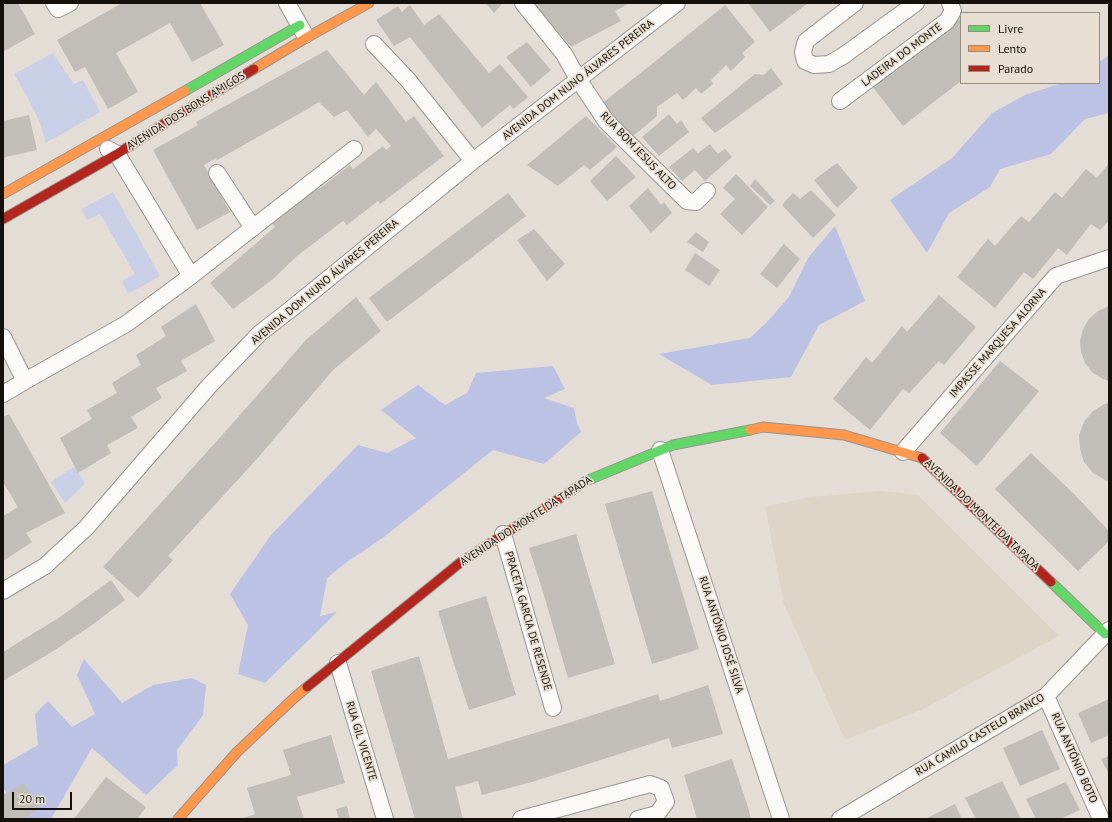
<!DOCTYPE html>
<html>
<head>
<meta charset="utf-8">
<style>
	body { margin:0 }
	#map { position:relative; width:1112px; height:822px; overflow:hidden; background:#e3ddd6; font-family:"PT Sans",sans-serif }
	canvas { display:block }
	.frame { position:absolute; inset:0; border:4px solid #14110c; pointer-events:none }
	.legend { position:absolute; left:960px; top:12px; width:140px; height:72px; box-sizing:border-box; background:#e8ded1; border:1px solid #938c82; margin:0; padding:5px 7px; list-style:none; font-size:12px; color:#14110c }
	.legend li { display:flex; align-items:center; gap:8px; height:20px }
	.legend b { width:20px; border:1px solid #938c82 }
	.scale { position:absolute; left:12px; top:792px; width:60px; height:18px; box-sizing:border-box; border:2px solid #14110c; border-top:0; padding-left:5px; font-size:12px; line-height:14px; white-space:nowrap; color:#14110c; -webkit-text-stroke:3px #e8ded1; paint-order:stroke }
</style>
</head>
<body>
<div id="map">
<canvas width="1112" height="822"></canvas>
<div class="frame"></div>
<ul class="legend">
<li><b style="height:5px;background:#63d668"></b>Livre</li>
<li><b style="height:5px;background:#ff974d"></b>Lento</li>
<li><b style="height:5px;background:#b3261e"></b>Parado</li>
</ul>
<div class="scale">20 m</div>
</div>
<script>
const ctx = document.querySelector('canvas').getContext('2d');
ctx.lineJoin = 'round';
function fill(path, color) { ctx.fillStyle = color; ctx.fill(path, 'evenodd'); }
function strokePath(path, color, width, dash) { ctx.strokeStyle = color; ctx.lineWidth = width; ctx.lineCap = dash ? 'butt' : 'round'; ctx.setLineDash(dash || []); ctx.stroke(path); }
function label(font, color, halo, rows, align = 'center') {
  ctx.font = font + ' "PT Sans",sans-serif'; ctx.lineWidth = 3.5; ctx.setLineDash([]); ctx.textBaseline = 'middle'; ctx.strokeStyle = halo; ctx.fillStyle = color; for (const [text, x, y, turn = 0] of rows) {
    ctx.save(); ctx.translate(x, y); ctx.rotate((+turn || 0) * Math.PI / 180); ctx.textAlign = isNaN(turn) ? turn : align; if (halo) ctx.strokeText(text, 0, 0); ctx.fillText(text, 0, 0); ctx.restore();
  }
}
const built = new Path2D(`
	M882,491L918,495L1059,636L921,710L845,740L784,604L765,507L810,497Z`);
const green = new Path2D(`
	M53,53L74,84L83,80L100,112L46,143L40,123L28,98L14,74Z
	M113,192L160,276L128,294L122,281L135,274L100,214L87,220L81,209Z
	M75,466L85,484L65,503L51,482Z`);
const forest = new Path2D(`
	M1108,56H1109V113L1085,119L1051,154L1000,169L990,187L949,213L927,253L890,200L952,158L992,113L1025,95L1062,83H1099V62Z
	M835,226L865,301L819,325L791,377L712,385L659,354L750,338L767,322L789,297L808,258Z
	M553,366L565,389L544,398L574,408L577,423L581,432L544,464L493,450L384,537L347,562L327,578L320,616L337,612L265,683L238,674L248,625L230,594L271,535L358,445L387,453L416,438L381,410L418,385L445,405L467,393L476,373Z
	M84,659L122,703L153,685L192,678L206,685L203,715L177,750L178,765L146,795L92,748L51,819H24L3,788V765L38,745L35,714L48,701L72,727L95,714L77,675Z`);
const building = new Path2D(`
	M3,3H18L35,34L4,51Z
	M122,3H200L224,45L192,62L170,23L116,53L138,92L108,109L85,67L75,72L57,40Z
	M486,3H503L494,13Z
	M533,3H630L615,11L621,21L571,47Z
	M748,3H808L770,32Z
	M410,5L424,25L439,14L489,73L500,64L528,97L513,109L510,105L482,128L410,37L394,46L376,20L398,6L402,12Z
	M725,5L755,42L742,53L745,57L731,71L726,65L711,80L713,84L701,94L696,88L683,100L677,93L657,107V116L632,137L600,105L652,64Z
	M959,19L961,21V81L903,126L872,86L898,68L896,65L934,37L936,40L951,29L950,26Z
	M527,42L551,70L531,87L506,57Z
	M327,50L364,95L376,82L406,122L414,116L444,156L380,204L378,201L347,225L343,221L297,256L273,279L233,309L210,283L275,227L271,222L318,187L319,189L350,165L353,169L383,146L386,150L391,146L376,129L368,137L347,110L334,117L319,102L306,110L217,160L216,158L204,165L230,212L197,230L153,150L198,125L196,122Z
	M771,68L783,84L715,133L701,118L755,74L764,75Z
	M669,114L677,124L681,120L689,132L659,156L642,137Z
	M29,115L37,150L6,157L3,159V121Z
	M586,116L617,147L590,170L584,165L558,186L527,165Z
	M710,144L718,154L725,149L732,157L705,181L695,170L682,181L669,167L693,148L698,153Z
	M616,156L636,177L607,201L590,181Z
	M837,163L858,188L837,208L814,180Z
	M1109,163V221L1100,230L1091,224L1067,255L1058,248L1033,279L1024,272L995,308L957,277L988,239L995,246L1021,216L1029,222L1055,192L1062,198L1086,169L1097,178Z
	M736,174L768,207L742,235L720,214L735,199L723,188Z
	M755,179L775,201L770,205L750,186Z
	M648,188L661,205L664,202L672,213L651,233L629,206Z
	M811,190L836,215L813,238L782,205L793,193L800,199Z
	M508,193L526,216L387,322L369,298Z
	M534,229L565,264L547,281L517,240Z
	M696,232L709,242L703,252L687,242Z
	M784,244L800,259L777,288L760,274Z
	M695,253L720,270L709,286L685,270Z
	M939,295L976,327L944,365L939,361L909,393L903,389L870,430L833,399L866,357L872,363L902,326L907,332Z
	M356,297L381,331L334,369L255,461L168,556L173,560L138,598L103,567L224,433L306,340Z
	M196,304L215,341L181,361L187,371L156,388L162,398L131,417L138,428L107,445L111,453L78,473L60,438L92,419L87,410L117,393L112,383L141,365L136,355L166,336L161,327Z
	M1109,306V381L1103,379L1093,373L1085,363L1081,352L1080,341L1083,329L1089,319L1098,311Z
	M1000,361L1039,391L977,466L940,433Z
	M1109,403V481L1105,480L1093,473L1084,462L1080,449L1079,435L1084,422L1092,412L1104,404Z
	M9,414L65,513L26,533L32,542L3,561V516L18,507L3,482V417Z
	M1031,453L1073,493L1109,531V541L1078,571L995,489Z
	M652,491L699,649L652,664L605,504Z
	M576,534L615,664L568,678L543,592L529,548Z
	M111,580L125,600L92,625L55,650L3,681V652L60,617Z
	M486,596L516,695L469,710L453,661L438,611Z
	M419,656L448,759L565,724L658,694L660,701L708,685L723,734L672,748L669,738L532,782L482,795L478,781L467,784L455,787L463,819H415L371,671Z
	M1109,699V735L1091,743L1078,713Z
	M1042,730L1060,769L1020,786L1003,748Z
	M331,735L345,783L297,797L304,819H240L255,814L247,788L291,775L283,750Z
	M1109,756V774L1101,759Z
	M732,759L747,804L751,819H702L701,818L697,819L684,775Z
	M106,777L146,807L137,819H74Z
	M1002,781L1021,819H976L965,798Z
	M1066,782L1080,810L1060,819H1036L1026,799Z
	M24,783L40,809L23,819H3V795Z
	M955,804L962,819H925Z
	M347,806L350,819H339L336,809Z`);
const street = new Path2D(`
	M54,3L58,9L70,3
	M287,3L305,35
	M523,3L564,54L578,79L606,121L687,201L696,202L707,191
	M855,3L806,41L803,52L805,61L814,65L829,64L843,56L916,3
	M374,44L408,80L473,161
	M840,101L947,21L953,11L950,3
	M217,173L253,228
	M191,276L354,149
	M3,337L25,381L126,324L191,276L117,154L108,149
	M3,394L25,381
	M660,450L781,819
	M903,452L1056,276L1109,258
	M503,534L553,708
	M3,591L45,566L86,528L210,385L260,333L291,309L473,161L677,3
	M338,663L385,819
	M1046,696L1101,819
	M521,819L650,784L661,788L666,802L657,814L638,819
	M840,819L1046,696L1109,630`);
const fast = new Path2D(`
	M185,91L300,25
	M571,491L586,481L673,445L750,430
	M1051,582L1105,634`);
const slow = new Path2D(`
	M254,69L306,38L369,3
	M3,194L185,91
	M750,430L763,427L844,435L922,458
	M178,819L237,752L293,699L307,687`);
const jam = new Path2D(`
	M3,219L117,154L170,120L254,69
	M922,458L1051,582
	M307,687L461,562L571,491`);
const streetNames = [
	["LADEIRA DO MONTE",902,55,-37],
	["AVENIDA DOM NUNO ÁLVARES PEREIRA",578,80,-38],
	["AVENIDA DOS BONS AMIGOS",186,111,-32],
	["RUA BOM JESUS ALTO",638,151,46],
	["AVENIDA DOM NUNO ÁLVARES PEREIRA",325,282,-40],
	["IMPASSE MARQUESA ALORNA",998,343,-49],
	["AVENIDA DO MONTE DA TAPADA",982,515,44],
	["AVENIDA DO MONTE DA TAPADA",526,521,-33],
	["PRACETA GARCIA DE RESENDE",528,621,74],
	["RUA ANTÓNIO JOSÉ SILVA",721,635,72],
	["RUA CAMILO CASTELO BRANCO",980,735,-31],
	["RUA GIL VICENTE",361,741,73],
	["RUA ANTÓNIO BOTO",1074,758,66]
];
fill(built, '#dfd5c6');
fill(green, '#cacfe8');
fill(forest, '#bcc2e4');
fill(building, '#c1bdb8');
strokePath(street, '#99948f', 18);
strokePath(fast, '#99948f', 11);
strokePath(slow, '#99948f', 11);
strokePath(jam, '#99948f', 11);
strokePath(street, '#fbfaf9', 16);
strokePath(fast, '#63d668', 9);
strokePath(slow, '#ff974d', 9);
strokePath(jam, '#b3261e', 9);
label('11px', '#14110c', '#e8ded1', streetNames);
</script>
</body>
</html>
